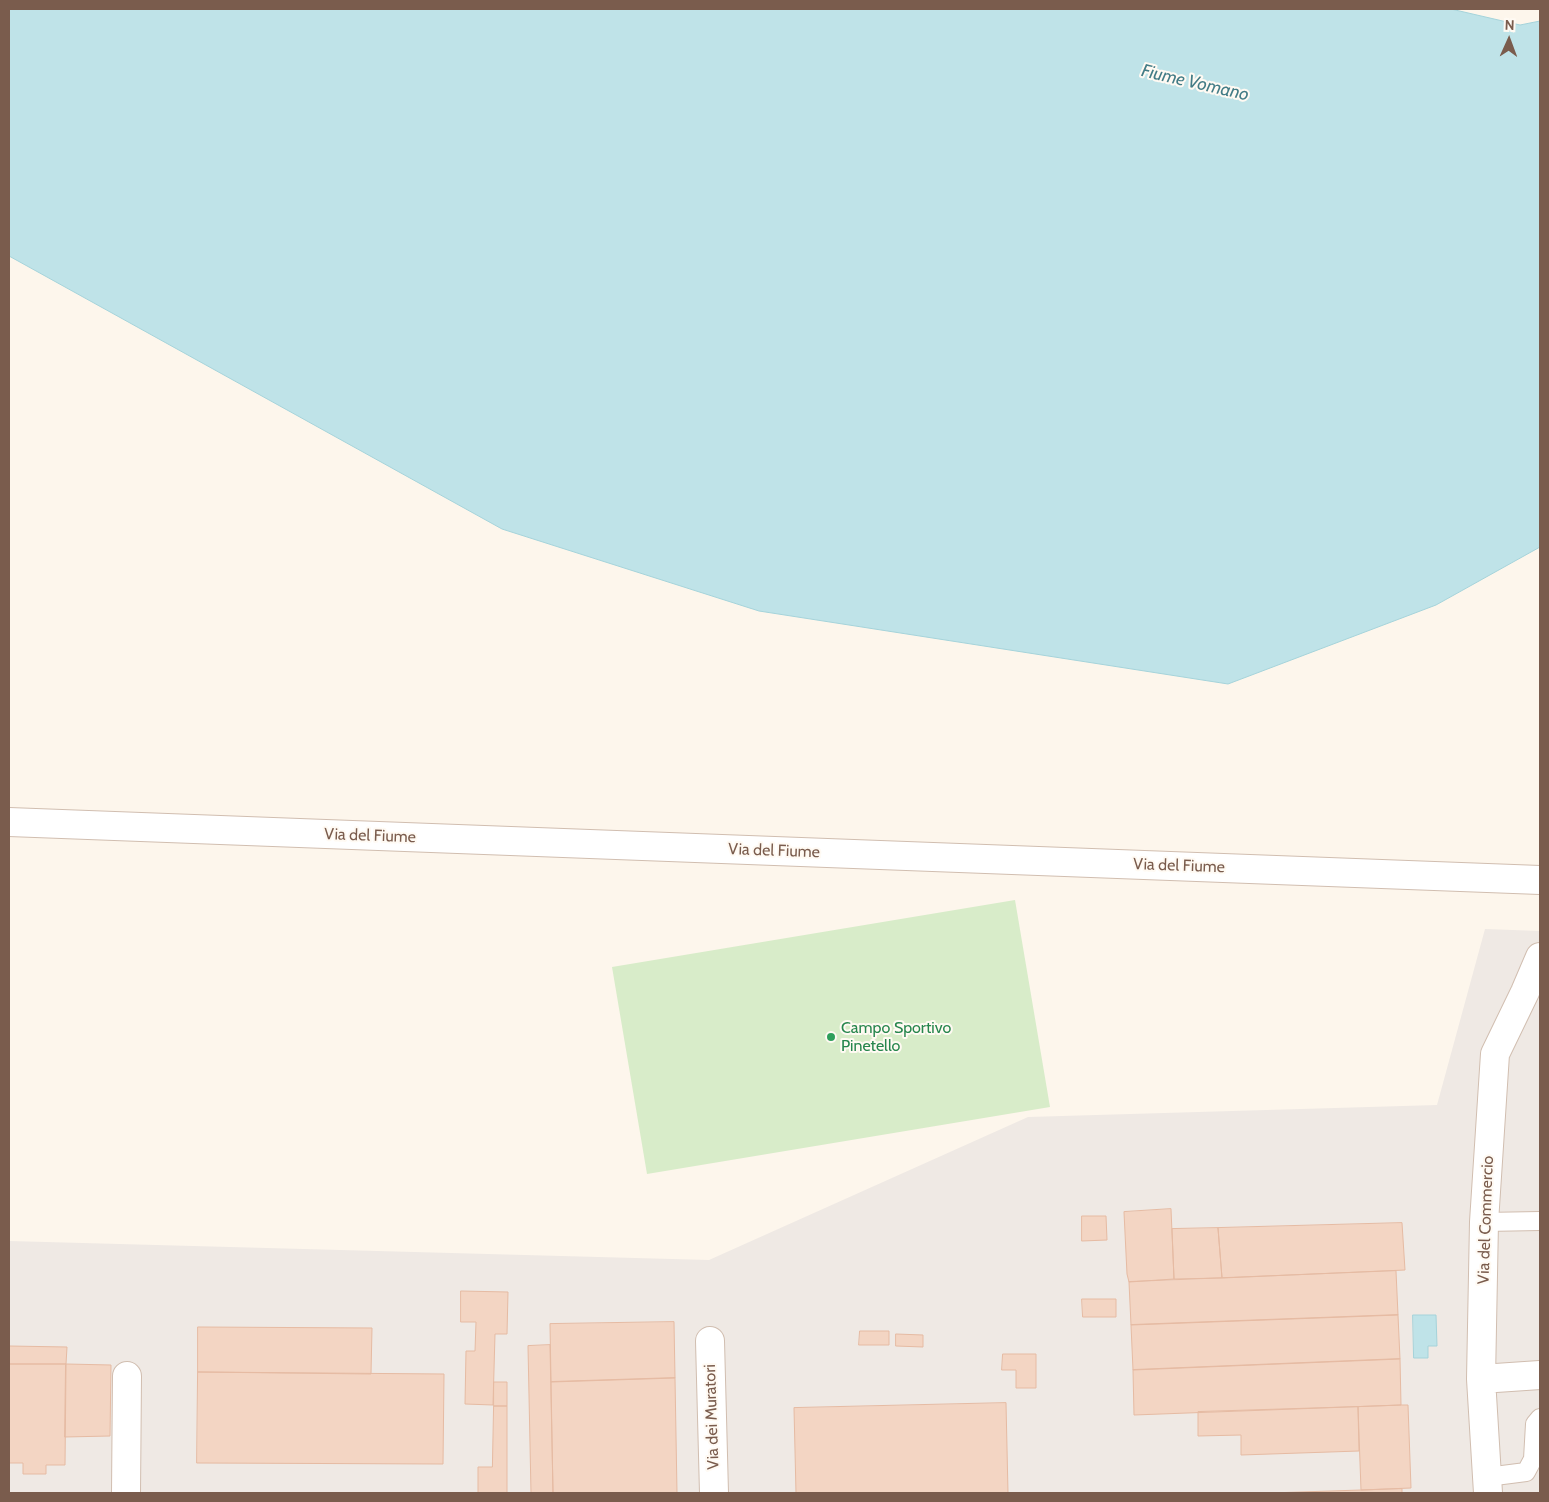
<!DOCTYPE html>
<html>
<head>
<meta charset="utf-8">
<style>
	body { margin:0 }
	#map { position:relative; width:1549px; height:1502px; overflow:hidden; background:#fdf6ec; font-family:Cabin,sans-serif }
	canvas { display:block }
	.frame { position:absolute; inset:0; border:10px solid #7a5c4d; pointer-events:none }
	.north { position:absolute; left:1484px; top:15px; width:50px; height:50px; -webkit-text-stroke:4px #fffaf3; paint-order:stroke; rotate:2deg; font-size:14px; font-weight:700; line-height:20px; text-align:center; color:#7a5c4d }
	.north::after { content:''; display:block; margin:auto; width:18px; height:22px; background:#7a5c4d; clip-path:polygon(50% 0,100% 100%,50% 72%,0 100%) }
</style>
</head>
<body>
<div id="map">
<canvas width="1549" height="1502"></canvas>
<div class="frame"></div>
<div class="north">N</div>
</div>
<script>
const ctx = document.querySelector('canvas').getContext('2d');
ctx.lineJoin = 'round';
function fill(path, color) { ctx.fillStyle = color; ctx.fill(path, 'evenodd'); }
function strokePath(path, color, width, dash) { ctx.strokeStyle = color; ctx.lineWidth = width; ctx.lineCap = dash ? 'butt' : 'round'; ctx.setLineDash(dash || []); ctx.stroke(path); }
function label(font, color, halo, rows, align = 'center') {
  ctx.font = font + ' Cabin,sans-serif'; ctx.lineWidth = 4; ctx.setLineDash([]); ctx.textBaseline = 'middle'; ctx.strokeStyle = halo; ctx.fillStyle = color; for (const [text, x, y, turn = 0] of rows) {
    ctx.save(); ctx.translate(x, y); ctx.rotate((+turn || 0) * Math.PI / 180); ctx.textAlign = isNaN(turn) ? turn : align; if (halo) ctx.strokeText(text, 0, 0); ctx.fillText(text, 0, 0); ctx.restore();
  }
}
const industrial = new Path2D(`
	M1485,929L1540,931V1493H9V1241L709,1260L1028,1117L1437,1105Z`);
const green = new Path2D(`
	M1015,900L1050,1107L647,1174L612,967Z`);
const water = new Path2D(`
	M9,9H1451L1520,25L1540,21V547L1436,605L1228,684L759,611L502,529L9,256Z
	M1413,1315H1436L1437,1346H1428V1358H1414Z`);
const building = new Path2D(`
	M1171,1209L1174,1279L1129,1282L1127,1274L1124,1212Z
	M1082,1216H1106L1107,1240L1082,1241Z
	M1402,1223L1405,1270L1222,1278L1218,1228Z
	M1218,1228L1222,1278L1174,1279L1172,1229Z
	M1396,1271L1398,1315L1131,1325L1129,1282Z
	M461,1291L508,1292L507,1334H495L493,1405L465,1404L466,1351H475L476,1322H461Z
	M1082,1299H1116V1317H1083Z
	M1398,1315L1400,1359L1133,1370L1131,1325Z
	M674,1322L675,1378L551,1382L550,1324Z
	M198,1327L372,1328L371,1374L198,1372Z
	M860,1331H889V1345H859Z
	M896,1334L923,1335V1347L896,1346Z
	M550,1345L553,1493H531L528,1346Z
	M9,1346L67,1347L66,1364H9Z
	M1003,1354H1036V1388H1016V1370H1002Z
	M1400,1359L1401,1405L1134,1415L1133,1370Z
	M9,1364H66L65,1465H46V1474H23V1463H9Z
	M66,1364L111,1365L110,1436L65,1437Z
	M198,1372L444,1374L443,1464L197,1463Z
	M675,1378L677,1493H553L551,1382Z
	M494,1382H507V1406H494Z
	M1006,1403L1008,1493H796L794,1408Z
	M1401,1405H1408L1411,1488L1361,1490L1358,1407Z
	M494,1406H507V1493H478V1467H492Z
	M1358,1407L1359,1451L1241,1455V1435L1198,1436V1412Z
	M1402,1489V1493H1270L1361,1490Z`);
const service = new Path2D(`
	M1484,1222L1540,1221
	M1487,1477L1526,1472L1533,1459L1535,1424L1540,1418`);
const minor = new Path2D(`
	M710,1341L714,1493
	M1481,1379L1540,1375
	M126,1493L127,1376
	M1488,1493L1481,1379L1484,1222L1495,1054L1525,992L1540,957`);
const tertiary = new Path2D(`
	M9,822L1540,880`);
const markers = [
	[831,1037,5,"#2e9e5b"]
];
const streetNames = [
	["Via del Fiume",370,836,2],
	["Via del Fiume",774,851,2],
	["Via del Fiume",1179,866,2],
	["Via del Commercio",1486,1220,-88],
	["Via dei Muratori",712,1417,-92]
];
const leisureNames = [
	["Campo Sportivo",841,1028],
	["Pinetello",841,1046]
];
const waterNames = [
	["Fiume Vomano",1195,83,13]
];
fill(industrial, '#efe9e4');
fill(green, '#d8ecc9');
fill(water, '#bfe3e8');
strokePath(water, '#a5d3da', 1);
fill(building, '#f3d5c3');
strokePath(building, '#e6bba3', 1);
strokePath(service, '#d1beb0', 20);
strokePath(minor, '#d1beb0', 30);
strokePath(tertiary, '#d1beb0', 30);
strokePath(service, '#fff', 18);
strokePath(minor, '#fff', 28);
strokePath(tertiary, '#fff', 28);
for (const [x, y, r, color] of markers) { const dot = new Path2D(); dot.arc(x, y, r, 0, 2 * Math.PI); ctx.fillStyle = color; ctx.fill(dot); strokePath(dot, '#fffaf3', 2); }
label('16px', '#7a5c4d', '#fffaf3', streetNames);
label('16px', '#27864d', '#fffaf3', leisureNames, 'left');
label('italic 18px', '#437c86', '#fffaf3', waterNames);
</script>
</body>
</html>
